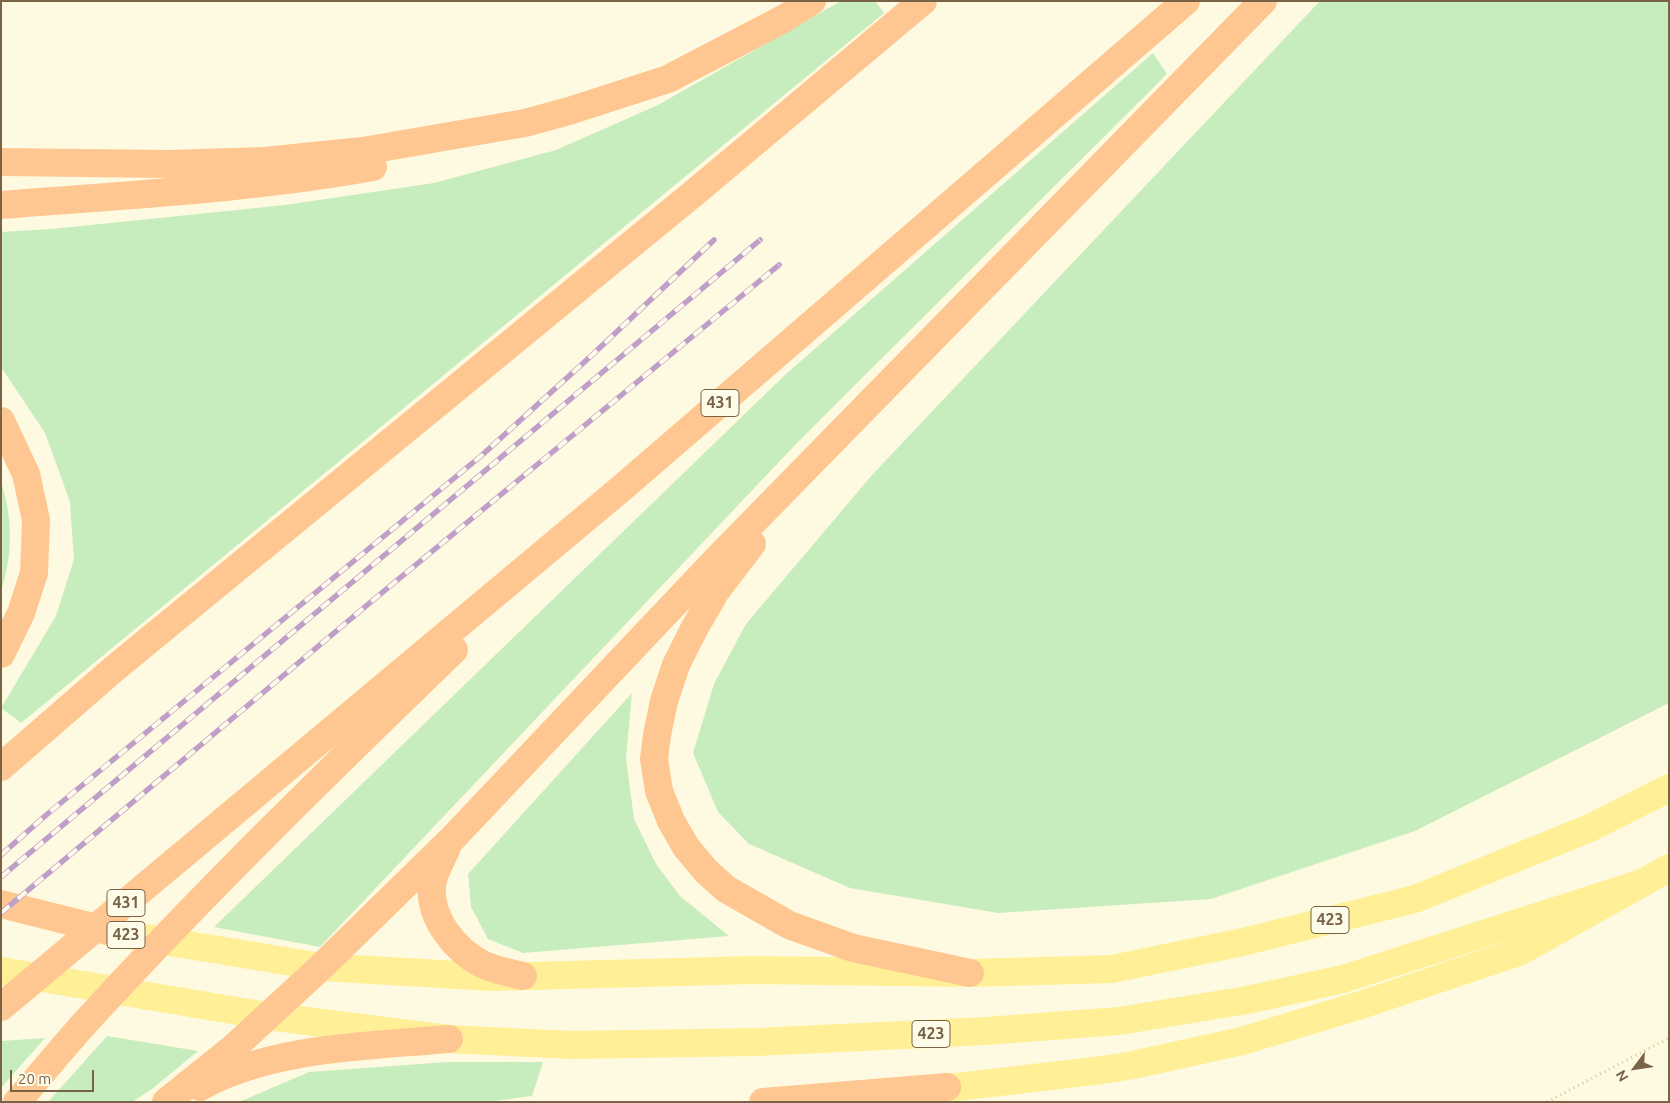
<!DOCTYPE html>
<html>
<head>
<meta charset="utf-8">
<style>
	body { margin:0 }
	#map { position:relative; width:1670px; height:1103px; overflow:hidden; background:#fefae1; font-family:Ubuntu,sans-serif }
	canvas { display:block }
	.frame { position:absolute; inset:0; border:2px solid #786346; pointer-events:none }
	.north { position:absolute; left:1610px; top:1043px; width:50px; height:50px; -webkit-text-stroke:4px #fffbe9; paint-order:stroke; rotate:239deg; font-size:14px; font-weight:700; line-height:20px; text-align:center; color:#786346 }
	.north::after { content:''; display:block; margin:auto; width:18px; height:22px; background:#786346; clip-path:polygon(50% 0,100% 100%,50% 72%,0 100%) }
	.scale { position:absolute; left:10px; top:1070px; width:84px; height:22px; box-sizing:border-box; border:2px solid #786346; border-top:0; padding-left:6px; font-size:15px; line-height:18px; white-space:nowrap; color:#786346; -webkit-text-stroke:4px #fffbe9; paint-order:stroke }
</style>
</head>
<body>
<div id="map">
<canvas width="1670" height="1103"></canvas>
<div class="frame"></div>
<div class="north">N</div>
<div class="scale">20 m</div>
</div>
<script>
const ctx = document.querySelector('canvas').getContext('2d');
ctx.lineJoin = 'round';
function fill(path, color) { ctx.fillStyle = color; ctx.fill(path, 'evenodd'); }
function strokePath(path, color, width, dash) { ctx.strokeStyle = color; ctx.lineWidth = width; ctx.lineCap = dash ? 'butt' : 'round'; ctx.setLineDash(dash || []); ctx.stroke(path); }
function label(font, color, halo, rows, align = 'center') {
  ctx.font = font + ' Ubuntu,sans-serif'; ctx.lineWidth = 4; ctx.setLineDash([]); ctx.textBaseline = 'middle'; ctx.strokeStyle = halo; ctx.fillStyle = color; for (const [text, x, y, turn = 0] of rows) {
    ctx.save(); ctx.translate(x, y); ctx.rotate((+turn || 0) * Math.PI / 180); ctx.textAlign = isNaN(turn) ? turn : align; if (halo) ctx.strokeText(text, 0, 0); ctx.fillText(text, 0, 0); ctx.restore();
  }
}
const green = new Path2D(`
	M841,1H875L884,13L21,723L1,708L56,616L74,559L70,502L45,433L1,367V232L52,229L285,205L434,183L556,150L658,105Z
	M1320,1H1669V703L1415,831L1211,899L998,913L850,888L749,844L718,812L693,753L714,684L746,624L872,475Z
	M1153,53L1167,74L795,445L320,947L214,927L786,374Z
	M1,481C13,520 13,553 1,591Z
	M632,693L626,758L634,819L656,864L680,896L729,936L523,953L488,939L471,907L468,874Z
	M107,1036L198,1051L152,1089L132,1102H48Z
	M45,1038L1,1088V1041Z
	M447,1062H543L532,1096L487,1102H239L309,1072Z`);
const path = new Path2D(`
	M1547,1102L1669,1038`);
const major = new Path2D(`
	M98,930L321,967L492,977L754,970L970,973L1112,969L1243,942L1415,899L1590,828L1669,788
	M1,971L267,1016L449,1039L571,1045L757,1042L986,1031L1119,1021L1247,1000L1343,979L1639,884
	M923,1091L1102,1070L1133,1065L1242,1041L1364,1004L1519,952L1669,868`);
const highway = new Path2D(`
	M1,162L169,164L264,161L363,151L525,123L569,111L668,79L785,18L812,1
	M1,205C125,195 251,189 373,167
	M1,421L26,474L36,520L34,573L21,613L1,654
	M752,544L716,591L694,629L676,665L664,701L657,735L654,759L659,791L671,821L686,847L706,871L726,889L789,925L853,948L970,973
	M1,767L115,668L694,193L923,1
	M446,850C441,861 433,874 432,886C429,918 455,950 482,964C494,970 510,973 523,976
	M1,904L121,934
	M1,1007L623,487L1186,1
	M200,1087C270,1047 371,1046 449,1039
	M17,1102C43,1072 67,1042 94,1013C209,888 331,769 454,650
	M166,1102L232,1049L321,967L451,840L715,561L1263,1
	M763,1102L947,1087`);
const rail = new Path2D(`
	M1,855L45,816L481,456L591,356L714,240
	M1,877L760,240
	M1,913L372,601L779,265`);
const shields = [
	[720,403,38],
	[126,903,38],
	[1330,920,38],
	[126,935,38],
	[931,1034,38]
];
const shieldNames = [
	["431",720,403],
	["431",126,903],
	["423",1330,920],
	["423",126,935],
	["423",931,1034]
];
fill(green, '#c7edbe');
strokePath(path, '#dbc299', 3, [1, 4]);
strokePath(major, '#fff097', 28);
strokePath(highway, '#fec792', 28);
strokePath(rail, '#bf9fc8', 5.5);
strokePath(rail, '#fffbe9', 4, [11]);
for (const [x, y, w] of shields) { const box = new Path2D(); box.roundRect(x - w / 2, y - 13.5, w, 27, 4); ctx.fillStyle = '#fffbe9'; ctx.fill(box); strokePath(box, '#786346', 1); }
label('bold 16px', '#786346', null, shieldNames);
</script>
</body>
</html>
